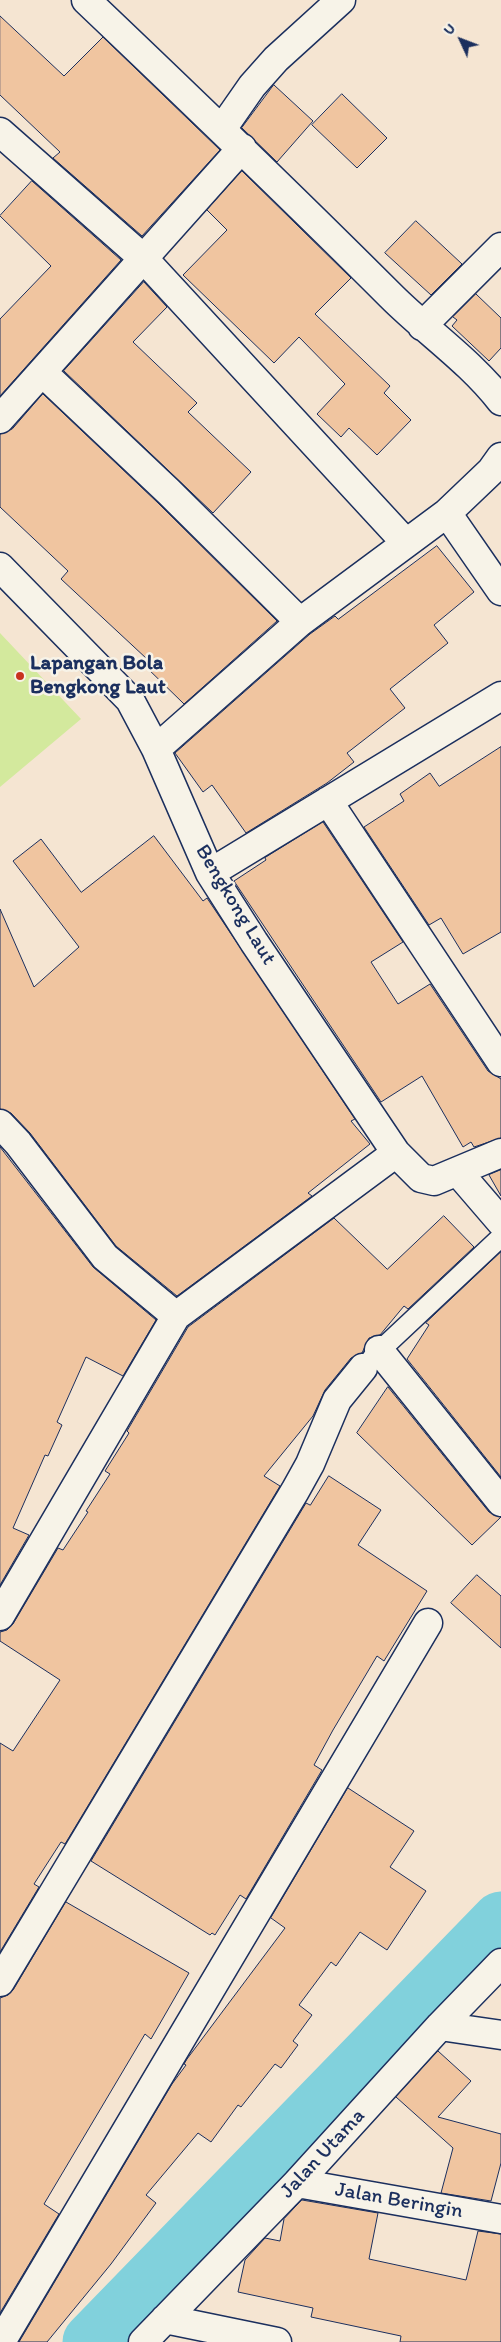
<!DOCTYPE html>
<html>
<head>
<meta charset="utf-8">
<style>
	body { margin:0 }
	#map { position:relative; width:501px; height:2342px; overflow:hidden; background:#f5e5d2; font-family:Itim,sans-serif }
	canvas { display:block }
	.north { position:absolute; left:436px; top:15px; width:50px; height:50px; -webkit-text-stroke:4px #f7f3e8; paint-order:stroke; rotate:313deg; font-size:14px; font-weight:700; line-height:20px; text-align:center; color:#1b2f5e }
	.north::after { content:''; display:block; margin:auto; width:18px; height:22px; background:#1b2f5e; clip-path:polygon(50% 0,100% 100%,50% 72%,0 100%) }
</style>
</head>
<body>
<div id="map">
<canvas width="501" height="2342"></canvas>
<div class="north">U</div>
</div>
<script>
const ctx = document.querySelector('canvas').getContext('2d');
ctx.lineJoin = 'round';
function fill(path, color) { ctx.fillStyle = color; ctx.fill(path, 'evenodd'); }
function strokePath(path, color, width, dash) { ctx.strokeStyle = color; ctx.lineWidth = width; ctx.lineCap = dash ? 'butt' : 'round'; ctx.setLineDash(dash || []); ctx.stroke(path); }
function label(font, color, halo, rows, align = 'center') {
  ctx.font = font + ' Itim,sans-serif'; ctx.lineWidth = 5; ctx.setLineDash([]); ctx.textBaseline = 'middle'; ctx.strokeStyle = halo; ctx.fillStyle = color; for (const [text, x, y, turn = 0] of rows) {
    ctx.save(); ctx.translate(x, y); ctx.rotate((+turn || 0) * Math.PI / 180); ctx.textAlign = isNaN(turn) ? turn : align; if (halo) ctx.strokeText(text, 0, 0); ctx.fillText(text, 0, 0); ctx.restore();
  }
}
const green = new Path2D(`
	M0,633L81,719L0,787Z`);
const river = new Path2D(`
	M92,2342L501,1921`);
const building = new Path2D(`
	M0,16L64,76L103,37L220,150L142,236L53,158L60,152L0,95Z
	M274,85L313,121L277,162L242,128Z
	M342,94L387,138L357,168L312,125Z
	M242,171L351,278L315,314L390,386L384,393L411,420L377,455L349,428L341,437L317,414L345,384L299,337L274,363L183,275L227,230L207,210Z
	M32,181L121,260L0,396V319L51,266L0,216Z
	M416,221L462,264L431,295L385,253Z
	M144,282L167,307L133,342L197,403L188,412L251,472L213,513L64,371Z
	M476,294L501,318V348L489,361L452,326L457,320L453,317Z
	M43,394L158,503L277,621L184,704L143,664L147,659L61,579L68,571L0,507V434L12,429Z
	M437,546L474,592L434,625L448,643L390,689L405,708L347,753L354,762L327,783L246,833L212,785L203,792L175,753L310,634L335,616L338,619Z
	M501,747V932L463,954L441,918L429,925L364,827L404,801L400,794L430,773L439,786Z
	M323,822L403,942L371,962L398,1004L430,984L488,1071L501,1079V1138L474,1147L471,1142L463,1147L422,1076L381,1102L234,881L266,860L265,858Z
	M154,836L203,901L207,898L355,1119L351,1121L370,1144L308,1193L312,1196L177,1296L116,1246L30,1133L11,1113L0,1109V909L34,987L79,947L13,861L41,839L81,892Z
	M0,1147L93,1267L156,1320L123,1376L86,1357L57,1422L62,1425L48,1456L45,1455L13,1528L29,1535L0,1585Z
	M501,1170V1196L489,1175Z
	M444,1216L474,1247L408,1309L404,1306L380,1335L369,1338L362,1353L351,1358L325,1390L313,1416L264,1476L280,1486L65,1844L61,1842L34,1884L39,1887L0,1952V1743L13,1751L60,1680L0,1641V1632L7,1630L13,1624L58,1548L63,1550L88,1512L86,1511L110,1474L105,1471L129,1433L127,1431L188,1327L334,1218L387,1269Z
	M501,1252V1477L407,1359L429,1325L426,1323Z
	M388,1387L489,1512L501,1517L472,1545L357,1433Z
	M329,1476L381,1510L358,1545L427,1591L384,1661L377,1656L333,1730L314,1765L322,1770L246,1899L240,1895L215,1935L212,1933L210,1935L91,1861L306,1503L310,1505Z
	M477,1575L501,1596V1648L451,1603Z
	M348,1788L414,1831L390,1867L426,1891L387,1950L360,1932L336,1966L331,1962L299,2005L312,2015L293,2041L298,2045L281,2068L275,2064L241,2107L238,2105L211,2142L198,2133L146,2195L156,2203L111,2264L47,2342H19L172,2084L186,2065L184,2064L187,2059L285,1928L271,1918Z
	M66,1902L189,1973L151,2039L145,2034L44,2204L59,2214L0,2313V1998L8,1995L13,1990Z
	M438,2051L471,2081L438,2117L501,2134V2163L491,2201L441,2193L453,2148L396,2097Z
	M302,2200L378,2213L369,2259L466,2280L478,2231L501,2234V2342H400L401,2336L311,2317L313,2308L238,2292L245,2260L265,2238L280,2241L284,2219Z`);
const service = new Path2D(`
	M372,1358L501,1237`);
const minor = new Path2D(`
	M86,0C189,98 291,196 391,296C427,332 470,361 501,401
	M222,129L252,86L276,59L341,0
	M0,132L143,258L406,543
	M422,326L501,247
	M42,372L169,492L300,622
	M0,419L242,148
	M447,513L501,591
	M0,567L130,700L156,749L210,873L254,942L396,1153L421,1178L434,1181L501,1153
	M156,749L300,622L447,513L491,471L501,457
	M328,801L501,1062
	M210,873L501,696
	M0,1124L18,1143L105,1257L176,1316
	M458,1172L501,1222
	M379,1350L501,1502
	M0,1616L176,1316L396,1153
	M0,1982L295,1491L310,1464L337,1400L363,1368
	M440,2026L501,2035
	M297,2183L501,2219
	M165,2319L277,2342
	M1,2342L428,1623
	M143,2342L297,2183L440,2026L501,1963`);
const markers = [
	[20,676,5,"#c8321e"]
];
const poiNames = [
	["Lapangan Bola",30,664],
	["Bengkong Laut",30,688]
];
const streetNames = [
	["Bengkong Laut",235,905,59],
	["Jalan Utama",323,2154,-47],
	["Jalan Beringin",399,2201,10]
];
fill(green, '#d3e99d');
strokePath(river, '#81d1dc', 59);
fill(building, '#f0c5a0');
strokePath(building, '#1b2f5e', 1);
strokePath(service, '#1b2f5e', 22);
strokePath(minor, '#1b2f5e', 31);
strokePath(service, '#f7f3e8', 19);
strokePath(minor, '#f7f3e8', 28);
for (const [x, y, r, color] of markers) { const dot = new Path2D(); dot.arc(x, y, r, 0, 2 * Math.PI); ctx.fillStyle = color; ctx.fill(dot); strokePath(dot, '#f7f3e8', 2); }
label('bold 21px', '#1b2f5e', '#f7f3e8', poiNames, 'left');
label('21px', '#1b2f5e', '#f7f3e8', streetNames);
</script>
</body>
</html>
